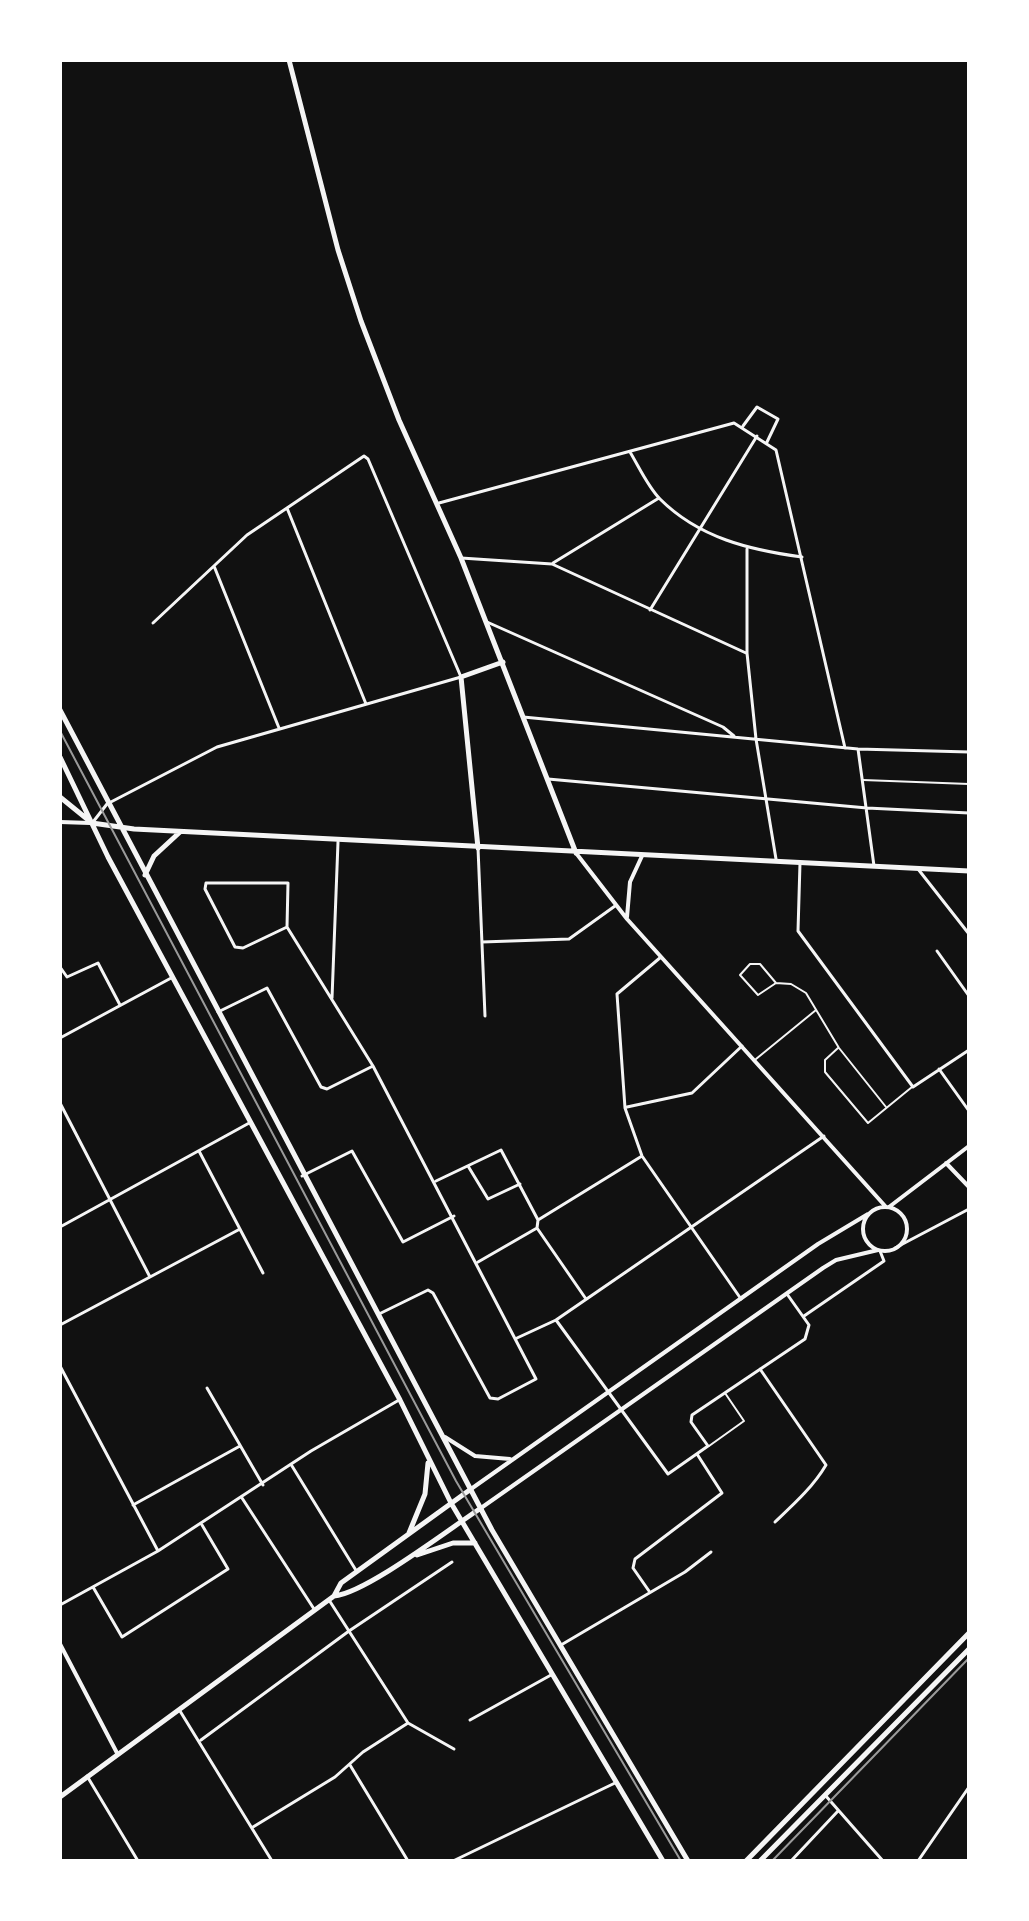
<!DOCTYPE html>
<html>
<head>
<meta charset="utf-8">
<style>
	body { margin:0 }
	#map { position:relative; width:1029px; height:1921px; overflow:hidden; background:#111; font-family:"Asap Condensed",sans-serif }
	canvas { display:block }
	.frame { position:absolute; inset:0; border:62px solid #fff; pointer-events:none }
</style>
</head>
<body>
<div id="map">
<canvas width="1029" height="1921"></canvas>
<div class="frame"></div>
</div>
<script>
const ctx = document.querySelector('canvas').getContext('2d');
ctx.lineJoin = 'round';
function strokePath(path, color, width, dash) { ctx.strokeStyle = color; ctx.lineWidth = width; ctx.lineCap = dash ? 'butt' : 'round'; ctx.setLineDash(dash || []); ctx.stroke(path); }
const service = new Path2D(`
	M863,780L969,784
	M776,983L758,995L740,975L750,964H760L776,983L791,984L806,993L839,1048L886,1107
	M838,1048L825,1060V1072L868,1123L912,1087
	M756,1059L816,1010
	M709,1446L744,1421L725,1393`);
const minor = new Path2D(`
	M743,426L757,407L778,419L767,442
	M630,452C639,467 648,487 660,499C699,538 750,550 802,557
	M439,503L734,423L776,450L845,748
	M287,508L366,704
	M747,549V653L756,739L776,859
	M461,558L552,564L746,653
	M553,563L659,498
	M214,566L279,728
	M650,610L757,436
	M487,622L723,727L734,736
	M523,717L858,749L969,752
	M858,749L874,866
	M548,779L867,808L969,813
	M93,822L107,804L217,747L461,677L368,459L364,456L247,535L153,623
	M478,848L485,1016
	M800,863L798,931L913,1087L969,1050
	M918,869L969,934
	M287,927L243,948L235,947L205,889L206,883H288L287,927L373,1066L536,1379L498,1399L490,1398L433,1293L428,1290L379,1314
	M482,942L569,939L615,906
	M937,951L969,996
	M661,957L617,994L625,1108L642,1156L741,1299
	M60,967L67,977L98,963L120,1005
	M332,998L338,842
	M218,1012L267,988L321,1087L327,1089L373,1066
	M60,1038L173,977
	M939,1069L969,1111
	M60,1103L150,1277
	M627,1107L692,1093L742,1046
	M199,1151L263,1273
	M468,1166L488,1199L520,1184
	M302,1176L352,1151L403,1242L454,1216
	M436,1181L501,1150L538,1220L537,1228
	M538,1220L642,1156
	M60,1227L251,1122
	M537,1228L586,1299
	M895,1248L969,1209
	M478,1262L537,1228
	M804,1316L884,1261L880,1251
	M556,1320L668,1474L708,1446L691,1422L692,1415L805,1339L809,1325L787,1294
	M60,1325L240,1229
	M517,1338L556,1320L824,1136
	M60,1366L158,1551
	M760,1369L826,1465C813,1487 794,1504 775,1522
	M207,1388L263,1485
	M292,1466L357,1572
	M242,1498L314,1609
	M133,1505L240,1446
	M93,1587L122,1637L228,1569L202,1525
	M649,1591L633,1568L635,1559L722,1493L697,1454
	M329,1600L408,1723L454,1749
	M60,1605L158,1551L311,1451L399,1400
	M561,1645L685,1572L711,1552
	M180,1711L272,1861
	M470,1720L551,1675
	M201,1740L349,1631L452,1562
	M350,1765L408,1861
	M87,1776L138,1861
	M825,1795L883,1861
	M253,1827L335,1777L363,1752L408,1723
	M453,1861L615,1783
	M791,1861L838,1811
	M918,1861L969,1787`);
const tertiary = new Path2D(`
	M60,822L90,823
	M576,853L627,919L886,1207
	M627,917L630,882L642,856
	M946,1163L969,1187
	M863 1229a22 22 0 1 1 44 0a22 22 0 1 1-44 0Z
	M889,1207L969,1146
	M445,1437L475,1456L510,1459
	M471,1489L818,1244L868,1214
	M481,1508L823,1268L836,1260L878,1250
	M60,1644L117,1753`);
const secondary = new Path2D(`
	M289,60L338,250L361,321L399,420L461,558L576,853
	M60,710L492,1530L688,1861
	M60,757L108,857L400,1400L451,1503L663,1861
	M60,797L92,823L134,829L969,871
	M478,848L461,677L503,662
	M145,875L154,856L180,832
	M409,1533L425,1494L428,1463
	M417,1555L453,1543H475
	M334,1596C366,1593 449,1529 481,1508
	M60,1797L334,1596L341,1583L471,1489
	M746,1861L969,1633
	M760,1861L969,1649`);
const tram = new Path2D(`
	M60,731L456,1481L681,1861
	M772,1861L969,1658`);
strokePath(service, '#f5f5f5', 2);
strokePath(minor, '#f5f5f5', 3);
strokePath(tertiary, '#f5f5f5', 4);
strokePath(secondary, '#f5f5f5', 5);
strokePath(tram, '#9a9a9a', 2);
</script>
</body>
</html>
